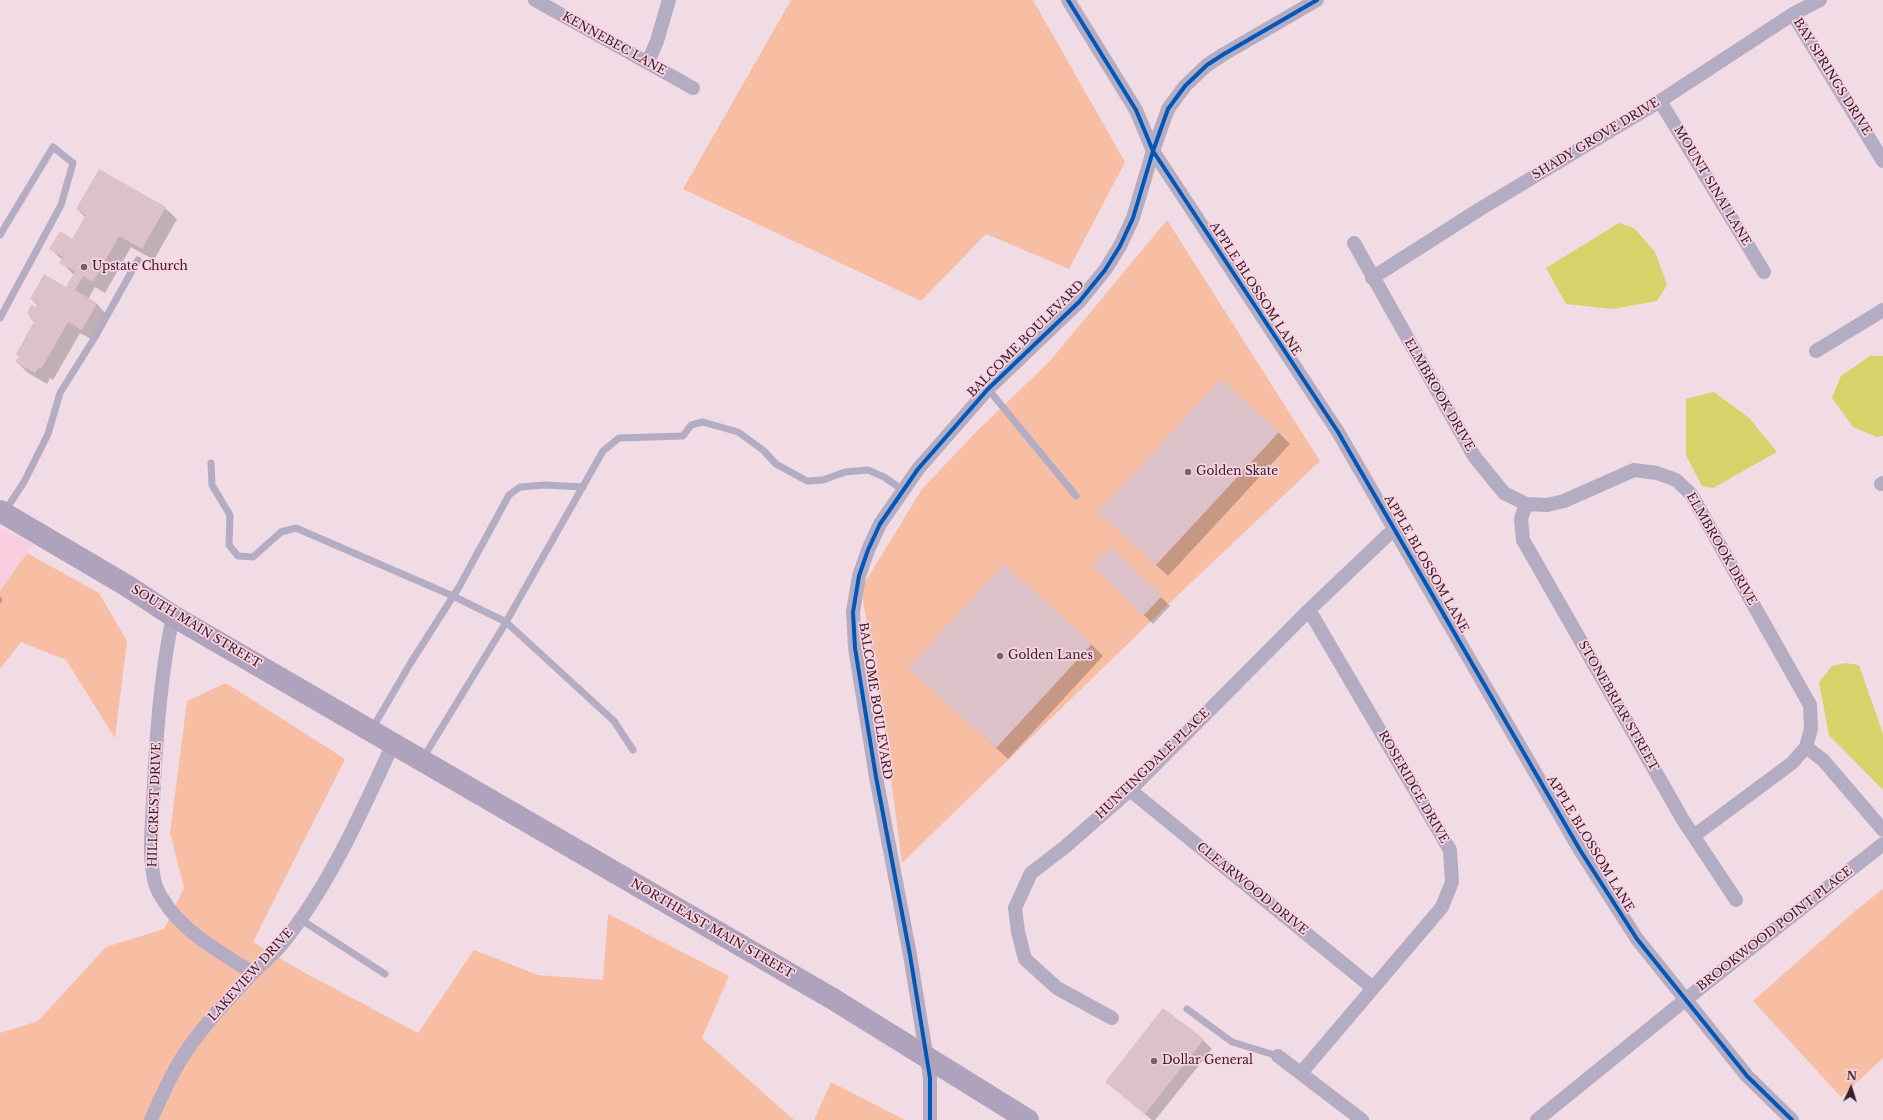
<!DOCTYPE html>
<html>
<head>
<meta charset="utf-8">
<style>
	body { margin:0 }
	#map { position:relative; width:1883px; height:1120px; overflow:hidden; background:#f1dbe4; font-family:"Libre Baskerville",serif }
	canvas { display:block }
	.north { position:absolute; left:1831px; top:1068px; width:40px; height:40px; -webkit-text-stroke:3px #fad2e2; paint-order:stroke; rotate:4deg; font-size:11px; font-weight:700; line-height:16px; text-align:center; color:#342129 }
	.north::after { content:''; display:block; margin:auto; width:14px; height:18px; background:#342129; clip-path:polygon(50% 0,100% 100%,50% 72%,0 100%) }
</style>
</head>
<body>
<div id="map">
<canvas width="1883" height="1120"></canvas>
<div class="north">N</div>
</div>
<script>
const ctx = document.querySelector('canvas').getContext('2d');
ctx.lineJoin = 'round';
function fill(path, color) { ctx.fillStyle = color; ctx.fill(path, 'evenodd'); }
function strokePath(path, color, width, dash) { ctx.strokeStyle = color; ctx.lineWidth = width; ctx.lineCap = dash ? 'butt' : 'round'; ctx.setLineDash(dash || []); ctx.stroke(path); }
function label(font, color, halo, rows, align = 'center') {
  ctx.font = font + ' "Libre Baskerville",serif'; ctx.lineWidth = 3.5; ctx.setLineDash([]); ctx.textBaseline = 'middle'; ctx.strokeStyle = halo; ctx.fillStyle = color; for (const [text, x, y, turn = 0] of rows) {
    ctx.save(); ctx.translate(x, y); ctx.rotate((+turn || 0) * Math.PI / 180); ctx.textAlign = isNaN(turn) ? turn : align; if (halo) ctx.strokeText(text, 0, 0); ctx.fillText(text, 0, 0); ctx.restore();
  }
}
const built = new Path2D(`
	M0,528L33,544L0,591Z`);
const green = new Path2D(`
	M791,0H1033L1125,162L1069,269L986,234L921,301L683,189Z
	M1167,220L1320,461L1179,594L902,863L883,720L861,589L922,489L978,430L1049,362Z
	M27,553L99,593L127,641L115,738L66,660L21,642L0,669V591Z
	M226,683L345,759L253,942L305,973L418,1033L474,950L538,975L603,980L608,914L729,976L702,1038L794,1120H0V1033L38,1021L106,947L164,929L184,888L170,833L187,701Z
	M1883,889V1058L1841,1097L1753,1001L1855,911Z
	M831,1082L905,1120H814Z`);
const water = new Path2D(`
	M1619,223L1634,228L1655,252L1667,285L1657,301L1613,309L1566,304L1546,268Z
	M1870,356H1883V436L1877,437L1853,427L1832,398L1841,376Z
	M1714,392L1749,418L1777,452L1713,488L1702,486L1686,455V399Z
	M1845,663L1859,665L1883,734V790L1829,735L1819,682L1832,666Z`);
const shadow = new Path2D(`
	M165,208L177,219L154,260L131,247L105,293L95,287L88,299L97,304L108,316L94,341L80,333L53,380L50,378L47,384L28,373L17,362L35,323L28,313L37,309L38,306L31,299L66,288L74,275L61,262L62,260L51,249L73,240L86,218L77,209Z
	M1278,432L1290,444L1168,576L1111,523Z
	M1111,548L1170,606L1153,624L1093,566Z
	M0,596L3,600L0,604Z
	M1091,644L1103,656L1008,759L921,679Z
	M1203,1040L1212,1049L1155,1120H1152L1106,1082Z`);
const building = new Path2D(`
	M99,169L166,207L142,249L119,236L93,282L83,276L75,290L97,303L82,330L68,322L41,369L38,368L35,373L15,362L19,356L16,354L34,322L30,319L32,316L27,313L31,305L36,307L38,304L30,299L44,274L66,287L75,271L59,263L63,257L49,249L60,231L72,239L86,215L76,209Z
	M1221,379L1279,432L1156,565L1098,512Z
	M1111,547L1162,596L1143,616L1092,566Z
	M1004,564L1092,644L996,748L908,668Z
	M1163,1008L1204,1039L1145,1114L1105,1082Z`);
const lane = new Path2D(`
	M0,235L53,147L73,163L61,205L0,318
	M988,389L1076,496
	M211,463L212,485L230,515L229,545L238,556L253,557L281,532L296,528L453,596L506,622L614,721L633,750
	M5,511L24,482L48,434L60,393L95,337L138,260
	M372,729L410,664L459,587L509,495L520,487L545,485L583,487
	M423,758L502,629L603,451L619,438L683,436L691,425L703,422L738,432L763,450L776,464L807,481L823,480L845,472L868,470L884,477L903,490
	M300,919L385,974
	M1187,1009L1232,1042L1278,1056`);
const street = new Path2D(`
	M535,0L693,88
	M1068,0L1136,110L1153,151L1338,432L1580,850L1637,939L1747,1076L1792,1120
	M1793,14L1883,161
	M648,62L657,41L669,0
	M1660,101L1764,272
	M1354,243L1474,456L1504,493L1526,504L1547,505L1564,501L1634,470L1657,473L1676,480L1691,494L1810,705L1811,729L1806,747L1792,763L1695,835
	M1372,278L1480,209L1660,101L1793,14L1820,0
	M1816,351L1883,310
	M1881,484L1883,483
	M1526,504L1521,519L1523,540L1683,820L1736,900
	M173,616C160,677 156,740 153,803C152,825 149,850 153,873C154,881 157,891 162,898C182,932 220,952 253,973
	M1806,747L1823,760L1883,830
	M1130,790L1373,988
	M1112,1018L1057,988L1025,959L1018,932L1015,908L1031,873L1065,847L1130,790L1309,610L1394,529
	M1278,1056L1362,1120
	M1301,1073L1442,907L1452,882L1450,850L1309,610
	M151,1120C164,1090 177,1061 198,1035C214,1014 233,994 252,974C261,964 273,955 282,944C330,885 361,813 393,744
	M930,1120V1078L910,955L876,777L855,648L853,612L859,576L868,550L880,524L918,469L988,389L1079,302L1105,270L1120,246L1133,218L1153,151L1168,109L1185,86L1207,65L1224,54L1317,0
	M1537,1120L1685,1000L1883,844`);
const primary = new Path2D(`
	M0,511L129,587L173,616L833,999L1028,1120`);
const cycleway = new Path2D(`
	M1068,0L1136,110L1153,151L1338,432L1580,850L1637,939L1747,1076L1792,1120
	M930,1120V1078L910,955L876,777L855,648L853,612L859,576L868,550L880,524L918,469L988,389L1079,302L1105,270L1120,246L1133,218L1153,151L1168,109L1185,86L1207,65L1224,54L1317,0`);
const markers = [
	[84,267,4,"#76626a"],
	[1188,472,4,"#76626a"],
	[1000,656,4,"#76626a"],
	[1154,1061,4,"#76626a"]
];
const streetNames = [
	["KENNEBEC LANE",614,44,29],
	["BAY SPRINGS DRIVE",1832,77,58],
	["SHADY GROVE DRIVE",1596,139,-31],
	["MOUNT SINAI LANE",1712,186,59],
	["APPLE BLOSSOM LANE",1255,289,57],
	["BALCOME BOULEVARD",1026,339,-45],
	["ELMBROOK DRIVE",1439,395,60],
	["ELMBROOK DRIVE",1721,549,60],
	["APPLE BLOSSOM LANE",1426,564,60],
	["SOUTH MAIN STREET",196,627,31],
	["BALCOME BOULEVARD",875,701,81],
	["STONEBRIAR STREET",1618,706,60],
	["HUNTINGDALE PLACE",1153,764,-44],
	["ROSERIDGE DRIVE",1413,787,60],
	["HILLCREST DRIVE",155,805,-88],
	["APPLE BLOSSOM LANE",1590,844,59],
	["CLEARWOOD DRIVE",1252,889,39],
	["NORTHEAST MAIN STREET",712,929,30],
	["BROOKWOOD POINT PLACE",1775,929,-38],
	["LAKEVIEW DRIVE",251,975,-48]
];
const poiNames = [
	["Upstate Church",92,267],
	["Golden Skate",1196,472],
	["Golden Lanes",1008,656],
	["Dollar General",1162,1061]
];
fill(built, '#f8cedf');
fill(green, '#f8bea4');
fill(water, '#d5d36a');
fill(shadow, '#0003');
fill(building, '#dcc2c8');
strokePath(lane, '#b3acc2', 7);
strokePath(street, '#b3acc2', 14);
strokePath(primary, '#afa2bc', 22);
strokePath(cycleway, '#0057b8', 4);
for (const [x, y, r, color] of markers) { const dot = new Path2D(); dot.arc(x, y, r, 0, 2 * Math.PI); ctx.fillStyle = color; ctx.fill(dot); strokePath(dot, '#fad2e2', 1.5); }
label('12px', '#342129', '#fad2e2', streetNames);
label('12px', '#342129', '#fad2e2', poiNames, 'left');
</script>
</body>
</html>
